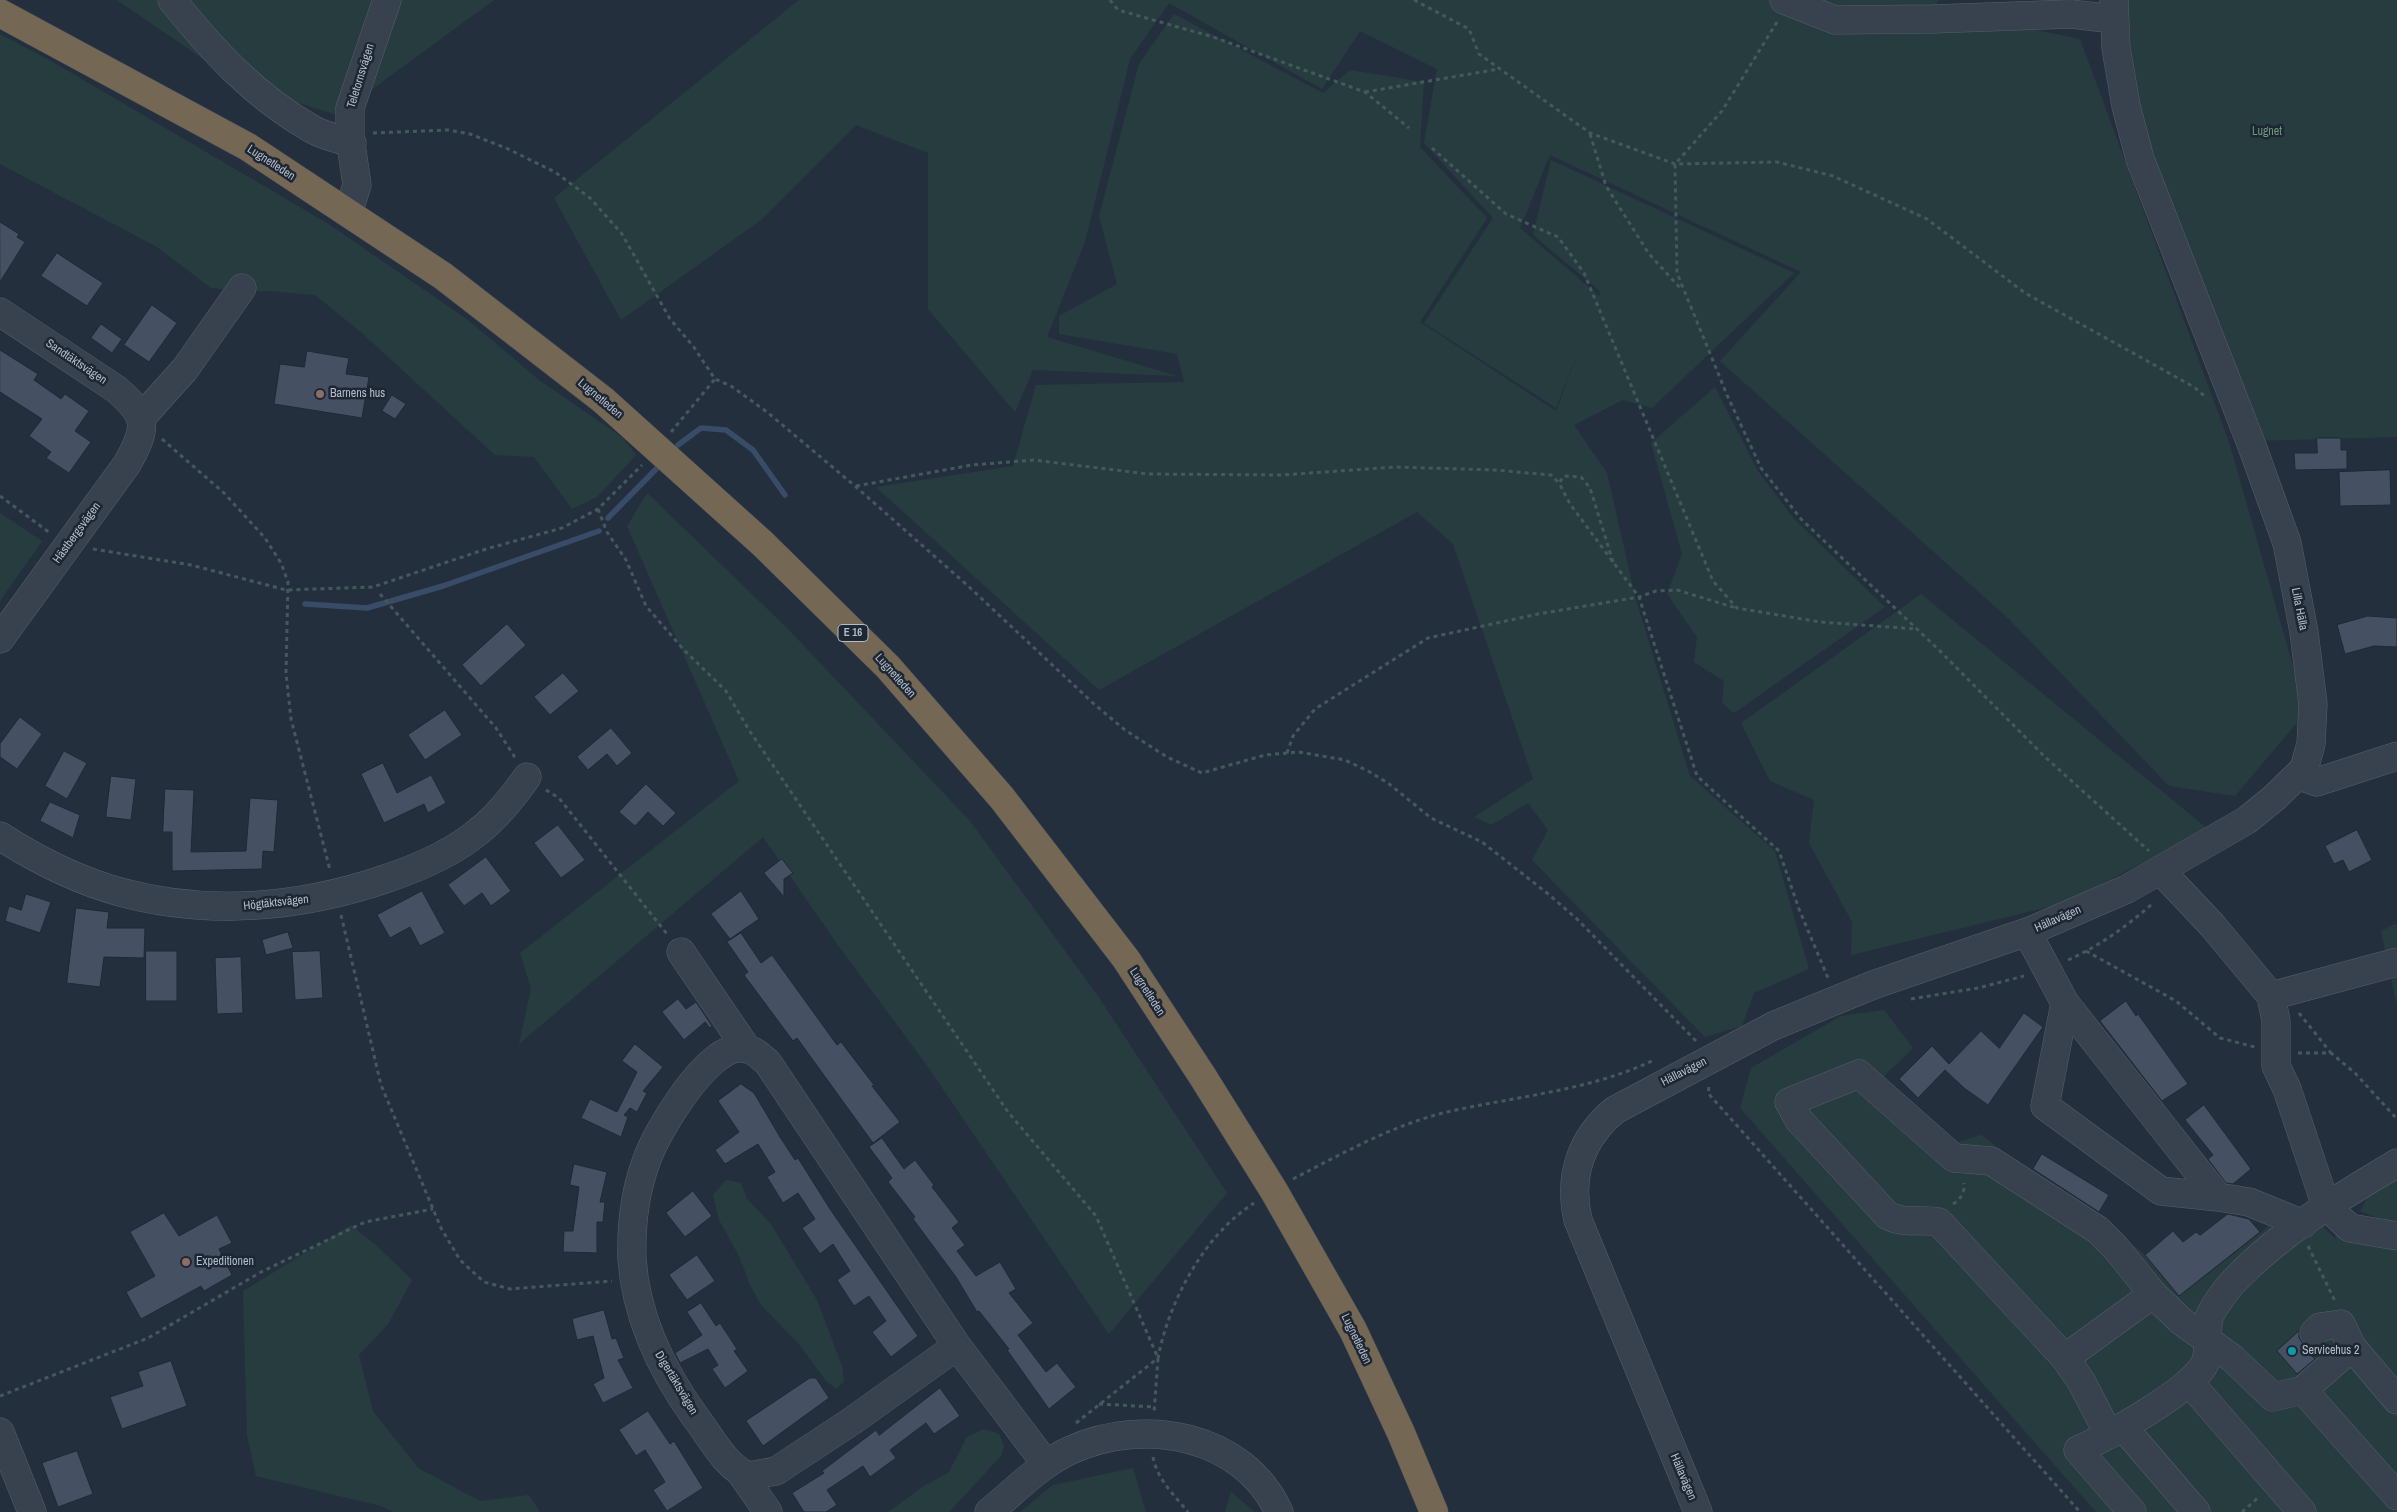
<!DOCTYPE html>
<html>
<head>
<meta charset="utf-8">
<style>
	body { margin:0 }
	canvas { display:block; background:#242f3e }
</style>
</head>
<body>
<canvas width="2397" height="1512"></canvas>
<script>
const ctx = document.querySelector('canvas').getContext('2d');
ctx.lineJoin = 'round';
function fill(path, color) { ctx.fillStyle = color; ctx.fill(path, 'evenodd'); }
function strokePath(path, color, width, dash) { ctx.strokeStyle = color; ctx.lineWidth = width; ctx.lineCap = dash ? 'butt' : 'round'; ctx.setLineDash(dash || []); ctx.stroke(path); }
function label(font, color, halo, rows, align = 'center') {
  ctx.font = font + ' "Archivo Narrow",sans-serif'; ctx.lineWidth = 5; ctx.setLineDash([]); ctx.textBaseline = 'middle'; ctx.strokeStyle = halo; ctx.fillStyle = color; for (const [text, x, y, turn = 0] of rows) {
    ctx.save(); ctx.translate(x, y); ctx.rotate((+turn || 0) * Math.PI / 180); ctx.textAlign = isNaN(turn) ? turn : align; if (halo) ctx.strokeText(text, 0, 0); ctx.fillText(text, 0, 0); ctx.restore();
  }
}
const green = new Path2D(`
	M117,0H494L337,115L241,85Z
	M799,0H1938L1934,9L2080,39L2229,442L2306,712L2235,796L2169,786L2009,619L1720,361L1801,272L1550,155L1520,228L1599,296L1601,292L1533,235L1551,160L1794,273L1652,408L1623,400L1574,425L1607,473L1636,600L1690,776L1775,851L1809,969L1754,993L1742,1026L1705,1037L1532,860L1548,830L1528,803L1491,825L1474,817L1533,779L1453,544L1417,512L1099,690L876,487L1013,466L1036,385L1184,382L1177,354L1059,334V316L1117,284L1099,216L1139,64L1174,14L1323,93L1350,70L1424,82L1420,147L1487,218L1420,322L1556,411L1583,339L1556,408L1424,323L1493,218L1424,143L1437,69L1360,31L1322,89L1169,3L1130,59L1085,242L1047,337L1177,376L1033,370L1015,412L928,309V153L856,125L761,220L621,320L554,198Z
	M2109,0H2397V437L2249,441L2186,273Z
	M0,34L51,61L327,223L468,320L539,380L623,438L636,455L597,497L572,509L534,457L495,455L362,333L315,295L269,291L246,292L211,288L157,247L0,164Z
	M1715,387L1758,471L1794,519L1885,607L1734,713L1722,703L1724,681L1694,662L1697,637L1667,594L1682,554L1651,443Z
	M647,493L786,627L970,821L1098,996L1227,1193L1109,1334L926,1064L840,948L763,837L519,1044L531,989L520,953L739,781L627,526Z
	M0,513L42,541L0,601Z
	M1921,594L2208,829L2065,903L1851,955L1852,922L1809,843L1814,800L1770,781L1741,723Z
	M2397,923V1006L2381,931Z
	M1884,1010L1913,1048L1882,1078L1952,1144L1981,1135L2031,1173L2114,1229L2145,1255L2179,1296L2269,1226L2282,1239L2320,1223L2336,1240L2335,1235L2397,1246V1512H2096L1740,1108L1751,1068L1841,1016Z
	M2397,1174V1225L2360,1211L2371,1191Z
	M726,1180L741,1183L747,1199L771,1224L817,1300L842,1366L844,1381L837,1389L827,1382L798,1343L761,1305L750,1285L739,1256L719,1220L713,1195Z
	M351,1225L378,1247L412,1280L388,1324L359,1355L373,1411L418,1468L480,1501L529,1495L540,1512H393L381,1506L256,1476L247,1435L243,1291Z
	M984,1429L999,1434L1004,1446L1001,1456L949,1512H888L924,1486L949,1472L967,1437Z
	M1133,1468L1146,1512H1020L1053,1485Z
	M1231,1492L1255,1512H1225Z`);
const stream = new Path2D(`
	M678,445L701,428L726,430L753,450L785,495
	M608,518L660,465
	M305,604L367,608L443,586L599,531`);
const building = new Path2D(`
	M0,222L19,234L17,237L25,242L0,282Z
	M57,253L103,283L87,306L41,276Z
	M152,305L177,323L149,362L124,345Z
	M101,324L122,339L112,353L91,338Z
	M0,350L38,374L34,380L61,399L65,394L89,411L75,431L91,442L69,473L46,458L51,452L29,436L42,419L0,392Z
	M307,351L349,358L346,374L369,377L362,418L274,404L280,364L304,367Z
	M392,395L406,404L395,419L382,411Z
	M2317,438H2341V450H2347V469L2295,470L2294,453H2317Z
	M2390,470L2391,505L2340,506L2339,472Z
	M2368,616L2397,618V647L2374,646L2345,654L2337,625Z
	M507,624L526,645L481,686L462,665Z
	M563,673L579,691L550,715L534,697Z
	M445,710L462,735L425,760L408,735Z
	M20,717L42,734L17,769L0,757V744Z
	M611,728L632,753L617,766L607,754L588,770L577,757Z
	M64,751L87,763L67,799L45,786Z
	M383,763L397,793L431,775L446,803L428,813L424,804L384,823L361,774Z
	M111,776L136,779L131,820L106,817Z
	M646,784L676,813L663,826L648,812L635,826L619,812Z
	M165,789L194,790L191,852L246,851L250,798L278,800L274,852L263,851L262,869L172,871V832H163Z
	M50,802L80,815L73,838L40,821Z
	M558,825L585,860L561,878L534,843Z
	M2357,830L2372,860L2349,872L2343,860L2334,864L2325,846Z
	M486,857L511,891L491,906L482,893L464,906L448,885Z
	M782,859L793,873L784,879V897L764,873Z
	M422,891L445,933L420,946L410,927L390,938L377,915Z
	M741,891L759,919L730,939L711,914Z
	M26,894L51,902L40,933L5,921L9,906L21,910Z
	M76,908L109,912L107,928H145L144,958L104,957L100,987L67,983Z
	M288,932L293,948L266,955L262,940Z
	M741,933L761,963L772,955L837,1045L841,1042L874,1085L872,1086L900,1122L873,1143L797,1038L793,1041L744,975L748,972L727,942Z
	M146,951H177V1001H146Z
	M320,951L323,998L295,1000L292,952Z
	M241,957L243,1013L217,1014L215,958Z
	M678,999L686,1009L696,1002L712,1026L710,1028L705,1022L684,1040L662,1012Z
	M2126,1001L2136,1016L2138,1014L2188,1084L2162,1101L2100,1021Z
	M2024,1013L2043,1027L1988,1105L1964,1088L1945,1070L1918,1098L1899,1079L1932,1046L1949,1064L1981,1031L1999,1048Z
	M635,1044L663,1067L643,1091L647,1093L637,1112L630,1108L624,1115L628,1117L621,1137L581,1118L590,1099L617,1112L637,1072L622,1061Z
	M741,1084L754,1093L780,1137L795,1160L798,1158L830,1209L918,1336L891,1357L872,1332L886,1321L869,1296L854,1306L837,1280L850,1271L833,1244L820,1254L802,1228L815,1219L798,1193L783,1203L767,1177L775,1172L758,1144L725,1164L715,1150L739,1132L718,1101Z
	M2204,1105L2251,1169L2233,1184L2226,1183L2208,1159L2213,1155L2185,1120Z
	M882,1138L904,1169L915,1160L934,1185L932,1187L959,1222L952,1228L965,1245L957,1251L976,1276L1000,1262L1016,1289L1009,1293L1033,1323L1018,1335L1046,1372L1057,1363L1076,1387L1049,1409L1007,1350L1009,1349L979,1311L977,1312L956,1277L913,1219L915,1217L888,1182L892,1178L869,1147Z
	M2042,1154L2109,1195L2099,1212L2033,1169Z
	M574,1164L607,1172L600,1202H605L603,1222H597V1253L563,1252L564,1231H573L579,1187L570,1185Z
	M693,1191L712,1216L685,1237L666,1213Z
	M164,1213L179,1236L217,1215L232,1243L219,1249L232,1275L204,1291L201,1286L141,1319L126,1292L155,1276L130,1232Z
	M2228,1214L2249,1219L2260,1232L2179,1296L2145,1255L2173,1231L2183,1242L2196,1232L2200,1235Z
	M697,1255L715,1281L687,1300L669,1275Z
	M701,1303L716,1326L720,1323L737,1349L734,1351L748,1371L725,1388L712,1369L718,1365L708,1349L680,1363L675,1353L702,1335L687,1312Z
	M604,1310L612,1339L616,1338L624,1358L618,1360L633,1388L603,1403L593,1384L604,1378L593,1336L577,1340L572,1319Z
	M2299,1331V1338L2303,1344L2310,1348L2307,1351L2315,1359L2297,1374L2277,1351Z
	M171,1361L187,1406L122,1429L110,1397L143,1386L138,1372Z
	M810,1378H816L829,1398L763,1446L746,1421Z
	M940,1388L960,1416L934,1434L926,1423L890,1450L896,1458L870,1477L863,1466L827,1490L837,1505L826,1512H804L792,1493L824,1473L822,1471L876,1430L879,1435Z
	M648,1411L670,1444L674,1441L703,1488L667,1511L653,1490L665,1482L645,1450L636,1456L619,1430Z
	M77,1451L93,1494L58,1507L42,1463Z`);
const path = new Path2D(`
	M1110,0L1118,10L1213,37L1365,92L1409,128
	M1414,0L1469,29L1479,54L1590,133L1675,164L1777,162L1833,176L1927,219L2025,293L2194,387L2207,398
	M1777,22L1722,111L1675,164L1677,273L1727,395L1761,468L1801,519L1938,649L2044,756L2149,851
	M1365,92L1499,69
	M373,133L448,130L470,134L506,148L555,172L590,198L622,234L670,319L693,346L715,379L731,386L767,412L855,486L967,585L1094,704L1125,730L1167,757L1202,773L1265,755L1299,752L1345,760L1368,771L1388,783L1431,818L1482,842L1547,893L1577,919L1696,1041
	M1590,134L1606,186L1649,254L1682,290
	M1432,148L1506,214L1558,237L1584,273L1713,581L1737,608L1820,622L1917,629
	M671,432L715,379
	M162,439L224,493L265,538L281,563L288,582L286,673L291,719L330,870
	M856,486L972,465L1034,460L1147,474L1282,475L1395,467L1495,470L1551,475L1559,483
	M0,496L50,533
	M598,509L607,532L626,560L646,606L683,649L726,691L749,730L1008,1112L1096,1216L1158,1358L1154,1413
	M93,549L191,565L286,590L373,587L486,549L562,528L598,509L642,465
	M1613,562L1590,488L1581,477L1564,476L1559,483L1570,504L1639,597L1697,776L1779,851L1799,909L1828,978
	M380,594L496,728L516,759
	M1287,753L1293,736L1315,709L1428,638L1538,614L1639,597L1656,591L1677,590L1736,608
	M546,790L559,798L667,934
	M341,915L381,1085L441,1228L460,1260L484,1282L510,1289L612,1281
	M2086,951L2176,1001L2220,1038L2255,1047
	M2068,960C2099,946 2126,927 2152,904
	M1911,999L1978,988L2024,976
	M2299,1013L2331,1053
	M2298,1053H2331L2355,1073L2397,1119
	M1709,1087L1708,1093L2080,1512
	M1293,1179C1343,1153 1393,1125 1447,1112C1517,1096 1589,1091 1654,1060
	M1953,1204C1961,1199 1965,1192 1964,1183
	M2308,1246L2336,1303
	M0,1396L148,1338L261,1272L365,1222L433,1209
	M1099,1404L1155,1407
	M1076,1423L1158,1358C1169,1301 1204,1235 1254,1203
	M1153,1457C1157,1479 1174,1495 1188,1512
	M2242,1512L2260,1496`);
const minor = new Path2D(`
	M172,0C212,50 255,97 312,129C324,136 339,139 352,143
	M1784,0L1835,20L1932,19L2071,14L2114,19
	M348,213L357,185L350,137V108L387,0
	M0,312L116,389C149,417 147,428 127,464L0,639
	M141,418L185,369L242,288
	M2300,776L2317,782L2397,756
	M0,836C37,860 77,880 120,892C208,916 300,908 385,879C418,868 452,854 479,831C498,816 513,797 527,777
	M2160,870L2212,925L2271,996L2276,1021V1066L2287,1089L2326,1206L2350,1228L2397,1236
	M2027,932L2065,1003L2218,1197L2249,1202L2303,1224
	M681,952L747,1049
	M2271,996L2397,962
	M2065,1003L2045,1106L2161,1191L2218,1197
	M2314,1333L2320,1327L2341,1324L2352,1347L2397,1400
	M957,1346L768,1063C759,1055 751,1047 739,1048C705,1050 656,1132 646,1162C635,1192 631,1227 632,1259C636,1317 662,1371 696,1418C711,1437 725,1467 749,1476L776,1471L852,1421L957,1346L1046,1464
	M2065,1358L2153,1294
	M2189,1382L2302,1512
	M2303,1390L2397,1496
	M2124,1428L2196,1512
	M0,1432L32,1512
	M2109,1435L2081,1381L2065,1358L1939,1222C1921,1219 1902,1224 1887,1215L1799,1120L1789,1102L1859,1074L1954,1158L1991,1161L2098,1230L2115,1247L2153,1294L2181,1321L2232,1358L2273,1397L2303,1390L2352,1347
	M741,1473L768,1512
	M989,1512C1015,1491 1040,1464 1071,1450C1144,1417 1243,1434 1279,1512
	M1698,1512L1578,1220C1568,1176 1581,1138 1615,1110L1773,1026L1873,985L2030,931L2127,889L2247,820L2274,798L2304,769L2311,744L2313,704L2304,632L2287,543L2252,446L2140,159L2126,106L2116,48L2114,0
	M2132,1512L2078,1450C2105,1438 2194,1389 2205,1363C2211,1349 2205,1332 2209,1318C2211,1310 2228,1287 2235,1280C2281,1232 2340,1197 2397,1163`);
const highway = new Path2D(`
	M0,13L248,147L443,276L603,400L763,544L888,667L1002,798L1126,959L1203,1077L1274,1191L1353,1330L1401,1433L1434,1512`);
const markers = [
	[320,394,5,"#8d6e63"],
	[186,1262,5,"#8d6e63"],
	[2292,1351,5,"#0f9aa8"]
];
const shields = [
	[853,633,30]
];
const shieldNames = [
	["E 16",853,633]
];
const streetNames = [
	["Teletornsvägen",361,76,-73],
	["Lugnetleden",271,163,33],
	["Sandtäktsvägen",76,362,34],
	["Lugnetleden",600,399,40],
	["Hästbergsvägen",77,533,-54],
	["Lilla Hälla",2299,609,79],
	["Lugnetleden",895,676,48],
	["Högtäktsvägen",276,903,-6],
	["Hällavägen",2058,919,-24],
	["Lugnetleden",1147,992,57],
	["Hällavägen",1684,1072,-27],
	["Lugnetleden",1356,1339,64],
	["Digertäktsvägen",676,1383,59],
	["Hällavägen",1683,1477,67]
];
const parkNames = [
	["Lugnet",2267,132]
];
const poiNames = [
	["Barnens hus",330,394],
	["Expeditionen",196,1262],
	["Servicehus 2",2302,1351]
];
fill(green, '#263c3f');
strokePath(stream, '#394c67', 5.5);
fill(building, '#455162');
strokePath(building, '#1f2835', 1);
strokePath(minor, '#565f6c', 29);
strokePath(highway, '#434c59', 29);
strokePath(path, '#44595c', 3, [4, 4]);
strokePath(minor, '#38414e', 28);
strokePath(highway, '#746855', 28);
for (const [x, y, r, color] of markers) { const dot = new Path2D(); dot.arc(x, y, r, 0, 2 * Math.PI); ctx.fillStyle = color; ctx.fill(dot); strokePath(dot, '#1d2633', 2); }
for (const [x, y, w] of shields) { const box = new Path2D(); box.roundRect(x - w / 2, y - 8.5, w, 17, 4); ctx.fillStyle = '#1d2633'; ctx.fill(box); strokePath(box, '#b4bcc9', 1); }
label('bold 11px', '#b4bcc9', null, shieldNames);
label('12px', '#b4bcc9', '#1d2633', streetNames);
label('12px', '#6b9a76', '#1d2633', parkNames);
label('12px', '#b4bcc9', '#1d2633', poiNames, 'left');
</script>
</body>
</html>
